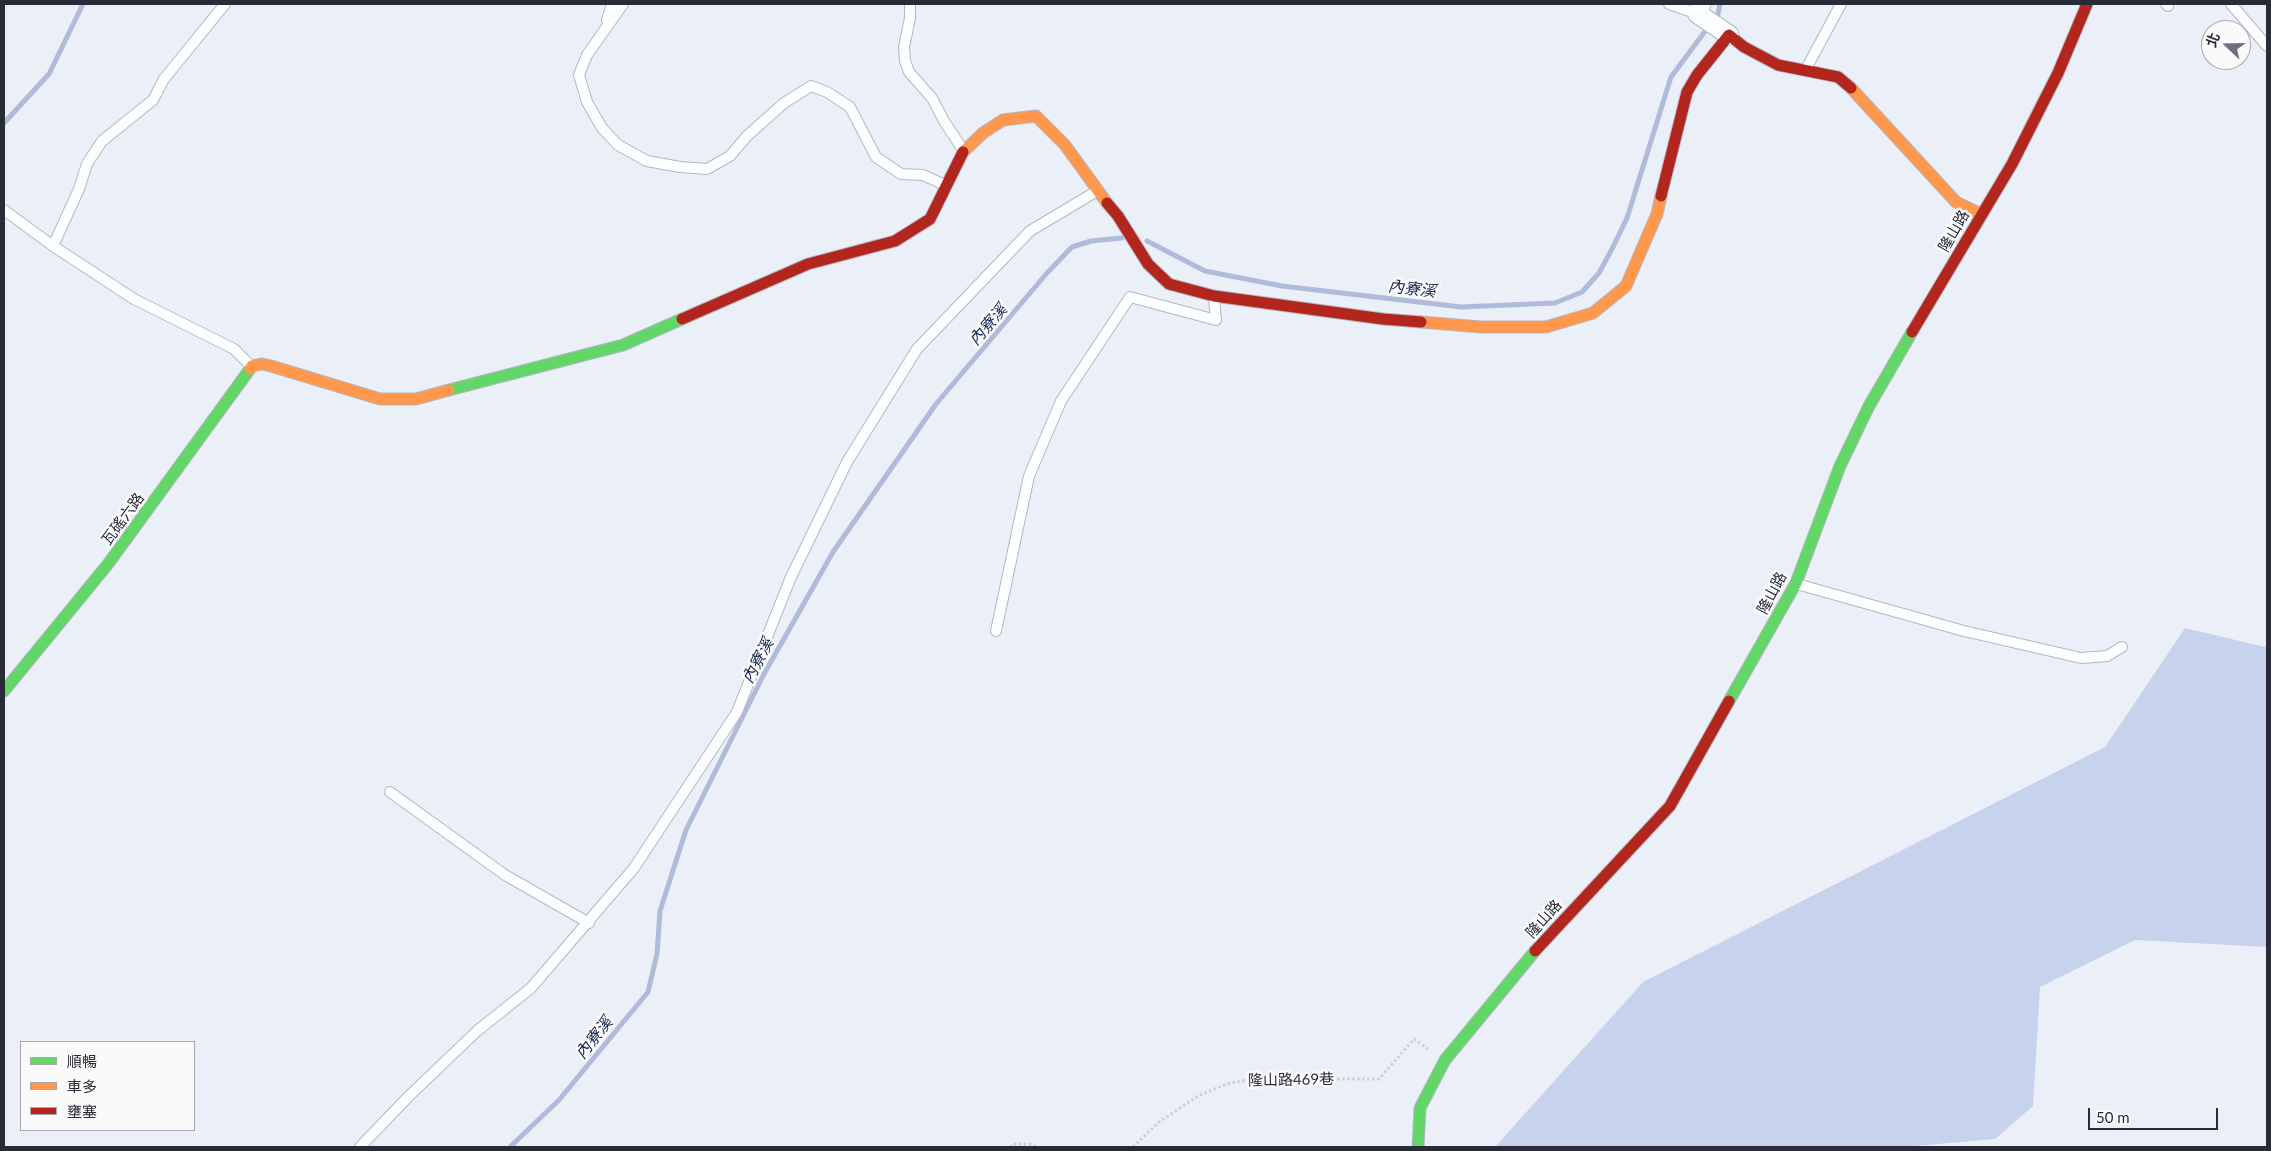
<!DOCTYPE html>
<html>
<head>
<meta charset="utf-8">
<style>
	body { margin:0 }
	#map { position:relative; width:2271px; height:1151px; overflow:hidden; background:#ebeff8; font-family:Lato,"Noto Sans TC",sans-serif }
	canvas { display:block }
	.frame { position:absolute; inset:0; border:5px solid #282c37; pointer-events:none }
	.legend { position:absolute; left:20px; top:1041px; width:175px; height:90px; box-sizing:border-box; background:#fafafa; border:1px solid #a6a8ac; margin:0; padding:6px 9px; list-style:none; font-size:15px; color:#282c37 }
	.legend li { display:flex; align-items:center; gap:10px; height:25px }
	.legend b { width:25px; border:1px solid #a6a8ac }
	.north { position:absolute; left:2201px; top:20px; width:50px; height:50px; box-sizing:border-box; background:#fafafa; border:1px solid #a6a8ac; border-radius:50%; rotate:291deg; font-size:14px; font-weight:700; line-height:20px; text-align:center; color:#282c37 }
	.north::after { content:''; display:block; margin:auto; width:18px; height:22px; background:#6c707b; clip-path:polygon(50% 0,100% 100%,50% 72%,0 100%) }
	.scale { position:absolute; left:2088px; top:1108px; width:130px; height:22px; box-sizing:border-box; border:2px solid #282c37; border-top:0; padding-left:6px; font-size:15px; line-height:18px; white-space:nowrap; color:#282c37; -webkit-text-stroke:4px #fafafa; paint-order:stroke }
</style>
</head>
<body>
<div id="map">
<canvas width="2271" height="1151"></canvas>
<div class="frame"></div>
<ul class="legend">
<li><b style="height:6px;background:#63d668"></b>順暢</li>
<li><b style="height:6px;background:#ff974d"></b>車多</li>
<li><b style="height:6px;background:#b3261e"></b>壅塞</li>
</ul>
<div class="north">北</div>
<div class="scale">50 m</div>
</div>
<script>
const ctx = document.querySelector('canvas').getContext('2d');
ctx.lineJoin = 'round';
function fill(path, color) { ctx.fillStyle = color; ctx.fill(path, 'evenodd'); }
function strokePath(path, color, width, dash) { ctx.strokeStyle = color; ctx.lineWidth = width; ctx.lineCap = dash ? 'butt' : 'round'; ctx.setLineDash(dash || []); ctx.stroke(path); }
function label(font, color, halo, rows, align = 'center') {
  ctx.font = font + ' Lato,"Noto Sans TC",sans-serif'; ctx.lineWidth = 5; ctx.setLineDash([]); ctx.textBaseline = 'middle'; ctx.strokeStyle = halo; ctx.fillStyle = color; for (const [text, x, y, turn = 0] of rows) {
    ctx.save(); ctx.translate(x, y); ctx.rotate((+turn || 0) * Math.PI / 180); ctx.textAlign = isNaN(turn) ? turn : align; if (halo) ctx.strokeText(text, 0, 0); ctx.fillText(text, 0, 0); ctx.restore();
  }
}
const forest = new Path2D(`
	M2185,628L2265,647L2267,643V947L2135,940L2040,987L2033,1106L1995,1139L1903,1147H1495L1643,982L2105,747Z`);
const stream = new Path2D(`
	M1714,19L1718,14L1720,4
	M4,123L49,74L83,4
	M1147,241L1205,271L1282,286L1461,307L1555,303L1582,292L1599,273L1613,247L1627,218L1671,77L1709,26
	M510,1147L559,1100L648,992L657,954L660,911L686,830L764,674L833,552L936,404L1047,273L1072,247L1091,241L1122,238`);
const path = new Path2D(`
	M1010,1147L1013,1144H1029L1037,1147
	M1133,1147L1159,1122L1198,1096L1226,1084L1253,1079H1379L1414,1039L1428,1049`);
const lane = new Path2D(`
	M623,4L587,55L579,75L587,102L602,128L618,145L647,161L680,167L707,169L730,156L747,136L784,103L811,86L827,92L850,107L876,157L901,174L923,175L945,185
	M910,4V18L904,47L905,61L909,72L932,98L944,121L963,150
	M1669,4L1698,14
	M2166,4L2168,6
	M2231,4L2267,46
	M607,20L612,4
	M1806,69L1841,4
	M4,210L53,246L134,299L234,349L251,366
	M53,246L79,189L87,164L102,141L153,100L164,79L225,4
	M1797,584L1964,631L2081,658L2107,656L2122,647
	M996,631L1029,476L1061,401L1130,297L1216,320L1214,298
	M390,792L505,875L589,923
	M360,1147L408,1097L477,1031L531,988L634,868L737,712L791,577L847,462L917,349L1030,231L1097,191`);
const street = new Path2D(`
	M1701,4L1698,14L1729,35`);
const fast = new Path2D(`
	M449,390L623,345L682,319
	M4,691L108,564L250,369
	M1729,701L1796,583L1840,466L1869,406L1912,332
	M1418,1147L1420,1108L1445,1060L1535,951`);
const slow = new Path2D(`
	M1851,88L1956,202L1981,214
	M963,152L983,133L1003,120L1036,116L1065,145L1107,203
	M1421,322L1481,327H1546L1593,313L1626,286L1657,214L1661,196
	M250,369L252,366L262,364L271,366L380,399H416L449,390`);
const jam = new Path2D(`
	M1661,196L1687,92L1697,75L1729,35L1744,47L1778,65L1838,77L1851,88
	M1107,203L1118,216L1148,264L1169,284L1214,296L1383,319L1421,322
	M682,319L808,264L895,241L930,219L963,152
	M1912,332L2012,164L2058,73L2087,4
	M1535,951L1670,806L1729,701`);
const streetNames = [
	["隆山路",1954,231,-60],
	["瓦磘六路",123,519,-54],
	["隆山路",1772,593,-62],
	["隆山路",1544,919,-48],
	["隆山路469巷",1291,1080,-1]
];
const waterNames = [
	["內寮溪",1412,289,7],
	["內寮溪",988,325,-49],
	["內寮溪",758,661,-62],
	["內寮溪",594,1038,-51]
];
fill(forest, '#c7d2ec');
strokePath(stream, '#afbbd8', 5);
strokePath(lane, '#b4b8c1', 12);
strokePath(street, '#b4b8c1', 21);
strokePath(fast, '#b4b8c1', 13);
strokePath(slow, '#b4b8c1', 13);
strokePath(jam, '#b4b8c1', 13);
strokePath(path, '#ced0d4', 3, [2.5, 2.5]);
strokePath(lane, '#fcfdfe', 10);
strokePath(street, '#fcfdfe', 19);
strokePath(fast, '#63d668', 11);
strokePath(slow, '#ff974d', 11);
strokePath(jam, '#b3261e', 11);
label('15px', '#282c37', '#fafafa', streetNames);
label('italic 16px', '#162554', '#fafafa', waterNames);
</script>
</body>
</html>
